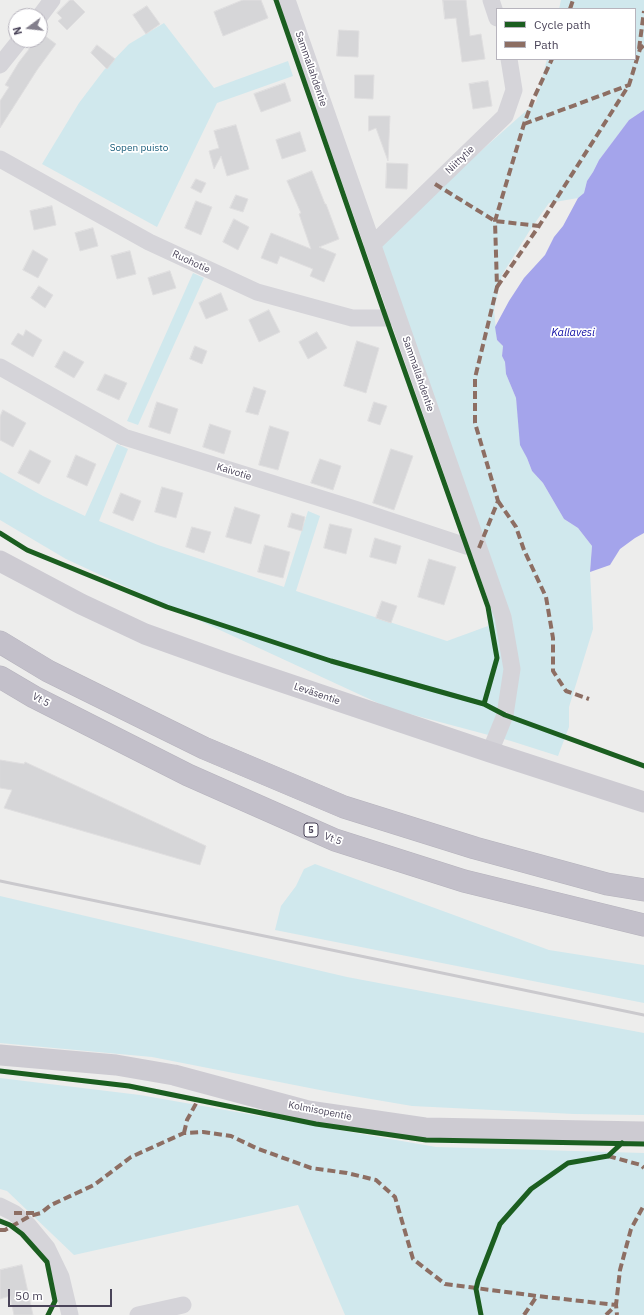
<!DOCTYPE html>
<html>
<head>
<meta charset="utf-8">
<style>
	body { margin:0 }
	#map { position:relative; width:644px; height:1315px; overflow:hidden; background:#ededec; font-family:"IBM Plex Sans",sans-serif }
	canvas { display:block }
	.legend { position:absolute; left:496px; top:8px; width:140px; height:52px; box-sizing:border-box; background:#fff; border:1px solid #b7b4bd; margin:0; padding:5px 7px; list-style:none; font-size:12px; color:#4a4459 }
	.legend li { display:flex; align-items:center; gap:8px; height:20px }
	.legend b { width:20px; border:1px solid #b7b4bd }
	.north { position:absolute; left:8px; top:8px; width:40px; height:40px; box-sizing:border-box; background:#fff; border:1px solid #b7b4bd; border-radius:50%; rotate:255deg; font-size:11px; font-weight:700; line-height:16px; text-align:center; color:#4a4459 }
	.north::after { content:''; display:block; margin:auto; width:14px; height:18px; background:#837f8c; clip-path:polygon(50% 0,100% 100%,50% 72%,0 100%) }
	.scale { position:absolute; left:8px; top:1289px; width:104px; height:18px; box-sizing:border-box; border:2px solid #4a4459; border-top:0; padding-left:5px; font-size:12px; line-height:14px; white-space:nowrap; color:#4a4459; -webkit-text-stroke:3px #fff; paint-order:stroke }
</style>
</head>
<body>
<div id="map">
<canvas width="644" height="1315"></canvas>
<ul class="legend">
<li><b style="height:5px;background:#1b5e20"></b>Cycle path</li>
<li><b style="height:5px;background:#8d6e63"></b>Path</li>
</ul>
<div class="north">N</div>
<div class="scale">50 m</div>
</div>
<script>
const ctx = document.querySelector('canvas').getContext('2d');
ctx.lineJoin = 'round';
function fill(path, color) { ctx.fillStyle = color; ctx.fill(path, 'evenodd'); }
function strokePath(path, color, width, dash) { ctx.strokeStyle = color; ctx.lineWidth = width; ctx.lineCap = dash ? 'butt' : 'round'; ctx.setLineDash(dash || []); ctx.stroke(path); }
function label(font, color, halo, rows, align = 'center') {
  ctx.font = font + ' "IBM Plex Sans",sans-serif'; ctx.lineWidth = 3.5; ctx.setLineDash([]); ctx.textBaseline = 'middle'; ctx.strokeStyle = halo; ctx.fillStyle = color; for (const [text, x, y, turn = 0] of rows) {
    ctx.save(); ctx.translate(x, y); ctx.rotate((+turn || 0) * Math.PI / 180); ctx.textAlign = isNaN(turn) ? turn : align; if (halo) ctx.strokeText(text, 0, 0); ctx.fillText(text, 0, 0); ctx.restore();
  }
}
const green = new Path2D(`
	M561,0H644V110L629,120L599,160L593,172L587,181L584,193L578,198L549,203L530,230L502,275L494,310L497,340L503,346L502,356L505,362L506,374L516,398L521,445L527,458L532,471L543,483L564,519L578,528L592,546L590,572L593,629L569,707V727L558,756L511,741L391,709L66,559L0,520V472L43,496L85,516L117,444L128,449L99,521L158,545L284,587L308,511L320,516L296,591L447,641L488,626L485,543L376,244L536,102L547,59H635V9H559Z
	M164,23L214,88L288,61L293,76L217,103L157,227L42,164L79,103L104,70L129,44Z
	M193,273L204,278L138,425L127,421Z
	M315,864L549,950L644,965V1003L275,930L281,906L296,886L304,869Z
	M0,896L347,977L644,1033V1115L574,1114L412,1106L330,1092L152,1057L0,1043Z
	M0,1078L140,1095L436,1147L644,1153V1315H345L298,1205L74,1255L7,1191L0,1189Z`);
const water = new Path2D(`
	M644,110V533L635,538L620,549L610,565L590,572L592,546L578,528L564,519L543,483L532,471L527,458L520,445L516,398L506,374L505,362L502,356L503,346L497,340L495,327L509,301L524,278L545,255L554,237L563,226L578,198L584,193L587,181L593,172L599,160L629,120Z`);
const building = new Path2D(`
	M70,0H73L85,12L67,30L58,21L62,18L57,13Z
	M243,0H261L268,18L223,36L214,12Z
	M443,0H466L470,36L481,34L485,59L462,62L456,18L445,19Z
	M147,6L160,24L146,34L133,15Z
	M339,30L359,31L358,57L337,56Z
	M41,33L56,44L37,70L0,128V101L9,87L5,85L19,62L36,40H40Z
	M97,45L115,59L107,69L91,53Z
	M355,75H374L373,99L355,98Z
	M488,81L492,106L473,109L469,84Z
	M285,83L291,101L261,112L254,94Z
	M369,116H390L388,161L376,128L369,131Z
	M236,125L249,169L227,176L221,156L214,169L209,151L219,148L214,131Z
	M300,132L306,151L282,159L276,140Z
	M387,163L408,164L407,189L386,188Z
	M312,171L325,204H326L339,239L319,247L336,254L324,282L310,276L313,269L280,256L277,264L261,258L271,233L311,249L299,214L301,213L287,181Z
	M196,179L206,183L201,193L191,188Z
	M236,195L248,199L243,212L230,208Z
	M196,201L212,207L201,235L185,228Z
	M52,206L56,225L34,230L30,211Z
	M234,219L249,227L238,250L223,242Z
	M93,228L98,246L80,251L75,233Z
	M33,250L48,259L38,278L23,270Z
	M130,251L136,274L117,279L111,256Z
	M170,271L176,288L153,295L148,278Z
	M39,286L53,295L45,308L31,298Z
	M221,293L228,310L206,319L199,303Z
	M269,310L280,332L259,342L249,320Z
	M26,330L42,340L33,357L11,344L18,333L23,336Z
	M317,332L327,348L308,359L299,342Z
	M357,341L379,348L366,393L344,386Z
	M195,346L207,351L202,364L190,359Z
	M64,351L84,362L74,378L55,367Z
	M105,374L127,383L119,400L97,390Z
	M254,387L266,391L258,415L246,412Z
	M157,402L178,409L170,434L149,427Z
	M374,402L387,406L380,425L368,421Z
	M3,410L26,423L13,447L0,440V417Z
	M210,424L231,431L224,454L203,447Z
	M270,426L289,432L278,470L259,465Z
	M391,449L413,456L394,510L373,503Z
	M30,450L51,461L39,484L18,473Z
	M76,455L96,464L87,486L67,477Z
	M320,459L341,466L333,490L311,483Z
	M162,487L183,493L176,518L155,512Z
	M121,493L141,501L133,521L113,513Z
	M235,507L260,515L251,544L226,537Z
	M292,513L305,517L302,531L288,527Z
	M330,524L352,529L346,554L324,548Z
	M192,527L211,532L204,553L186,547Z
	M375,538L401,546L396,564L370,557Z
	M265,545L290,552L283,578L258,572Z
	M429,559L456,567L444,605L418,597Z
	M382,601L397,606L391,623L376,618Z
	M0,760L24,764L25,762L206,846L200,865L4,808L12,790L0,788Z
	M22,1265L33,1315H14L10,1296L0,1299V1270Z`);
const minor = new Path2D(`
	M287,0L503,617L512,669L505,715L490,752
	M491,0L497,18
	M40,16L52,0
	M0,65L20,40
	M0,159L149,242L257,292L352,318H386L397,314
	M372,245L505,116L514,90L509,59
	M0,367L124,437L355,509L466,546L479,548
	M0,1206L14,1213L28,1225L47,1248L61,1277L70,1315
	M138,1315L183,1305`);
const major = new Path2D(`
	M0,561L81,604L145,634L226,663L490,752L644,802
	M0,1055L116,1065L174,1075L308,1111L425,1128L644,1132`);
const highway = new Path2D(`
	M0,642L48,671L204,748L344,807L475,848L607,884L644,890
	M0,677L34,697L188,775L335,840L464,881L644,925`);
const rail = new Path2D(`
	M0,881L644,1015`);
const quiet = new Path2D(`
	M570,9L573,0
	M639,49L644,11
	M524,124L629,85
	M435,184L495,221L539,226
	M497,287L539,226L629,85L640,49L644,45
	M498,501L516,527L524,550L546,597L553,638V671L566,691L589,699
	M479,548L498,501L475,423V378L497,287L495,221L524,124L533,100L552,59
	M184,1133L187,1120L198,1100
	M608,1156L641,1165L644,1168
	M14,1213H35
	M0,1230H5L30,1216L41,1213L51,1205L94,1185L131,1157L184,1133L203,1132L231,1136L256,1148L311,1168L347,1173L376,1180L395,1197L413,1259L445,1284L537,1296L616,1305L617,1315
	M524,1315L537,1296
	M606,1315L616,1305L620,1270L631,1229L644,1205`);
const cycleway = new Path2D(`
	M276,0L386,318L488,607L497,658L484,704
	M0,533L27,550L167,607L331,661L484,704L505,715L644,766
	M0,1071L129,1086L316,1124L426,1140L644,1144
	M0,1221L10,1225L22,1234L47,1262L55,1301L48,1315
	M481,1315L476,1289L478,1281L500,1224L531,1189L568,1163L608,1156L622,1143`);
const shields = [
	[311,830,14]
];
const shieldNames = [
	["5",311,830]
];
const streetNames = [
	["Sammallahdentie",311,69,71],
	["Niittytie",460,160,-44],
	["Ruohotie",191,262,25],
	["Sammallahdentie",418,374,71],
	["Kaivotie",234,472,17],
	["Leväsentie",317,694,19],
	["Vt 5",41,700,28],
	["Vt 5",333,839,21],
	["Kolmisopentie",320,1111,11]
];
const parkNames = [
	["Sopen puisto",139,148]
];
const waterNames = [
	["Kallavesi",573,333]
];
fill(green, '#d0e8ed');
fill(water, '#a4a4eb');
fill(building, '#d6d6d8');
strokePath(building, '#dfdedf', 1);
strokePath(highway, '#b5b2bc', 23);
strokePath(minor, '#d5d4d9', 17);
strokePath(major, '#cdcbd2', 21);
strokePath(highway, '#c3c0ca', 22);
strokePath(rail, '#cac9cd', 3);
strokePath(quiet, '#8d6e63', 4, [8, 4]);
strokePath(cycleway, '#1b5e20', 5);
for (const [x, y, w] of shields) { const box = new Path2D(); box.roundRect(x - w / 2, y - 7, w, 14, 3); ctx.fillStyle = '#fff'; ctx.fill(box); strokePath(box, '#4a4459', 1); }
label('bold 9px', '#4a4459', null, shieldNames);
label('10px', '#4a4459', '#fff', streetNames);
label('10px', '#165b79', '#fff', parkNames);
label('italic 11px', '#0d0ca4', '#fff', waterNames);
</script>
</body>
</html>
